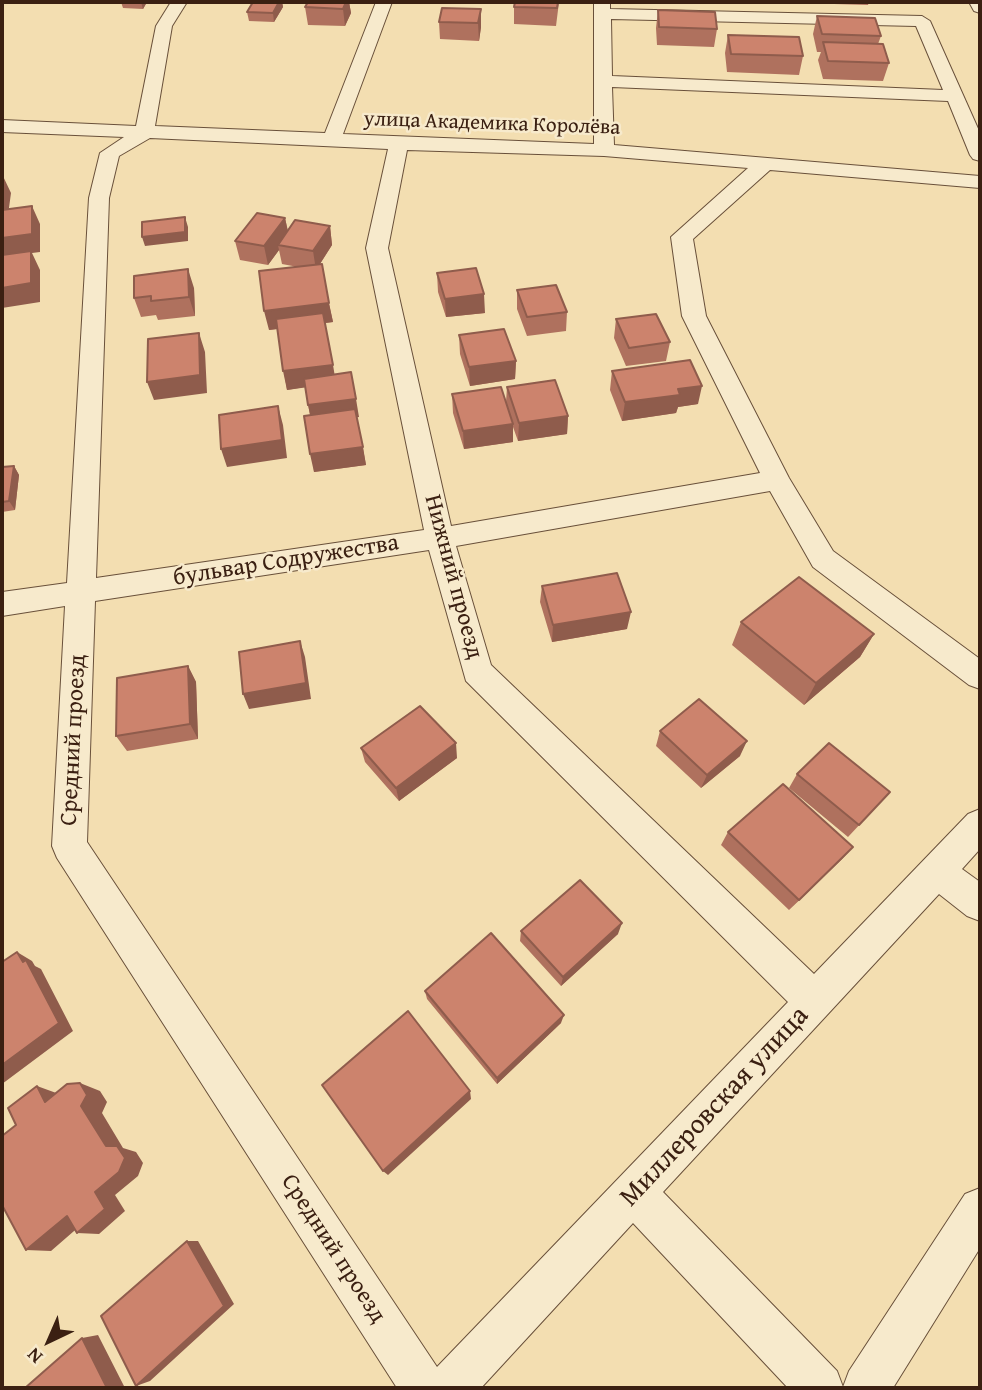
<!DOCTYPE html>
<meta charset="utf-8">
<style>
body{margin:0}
#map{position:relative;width:982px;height:1390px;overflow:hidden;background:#f3deb1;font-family:"Gentium Book Plus",serif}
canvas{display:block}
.frame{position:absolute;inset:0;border:4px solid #3b2012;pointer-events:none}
.north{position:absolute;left:14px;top:1306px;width:70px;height:70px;-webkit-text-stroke:5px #f7eacc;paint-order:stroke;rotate:224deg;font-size:19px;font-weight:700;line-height:28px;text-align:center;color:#3b2012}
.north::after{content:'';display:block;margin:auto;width:24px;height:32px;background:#3b2012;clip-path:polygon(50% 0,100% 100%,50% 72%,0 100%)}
</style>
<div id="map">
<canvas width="982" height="1390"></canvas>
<div class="frame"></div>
<div class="north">N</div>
</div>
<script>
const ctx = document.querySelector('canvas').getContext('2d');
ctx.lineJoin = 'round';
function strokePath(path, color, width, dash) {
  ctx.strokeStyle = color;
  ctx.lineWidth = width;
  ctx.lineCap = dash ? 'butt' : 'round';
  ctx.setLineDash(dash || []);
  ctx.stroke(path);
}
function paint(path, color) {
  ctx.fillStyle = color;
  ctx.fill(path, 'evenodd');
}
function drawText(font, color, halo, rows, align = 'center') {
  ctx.font = font + ' "Gentium Book Plus",serif';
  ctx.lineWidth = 5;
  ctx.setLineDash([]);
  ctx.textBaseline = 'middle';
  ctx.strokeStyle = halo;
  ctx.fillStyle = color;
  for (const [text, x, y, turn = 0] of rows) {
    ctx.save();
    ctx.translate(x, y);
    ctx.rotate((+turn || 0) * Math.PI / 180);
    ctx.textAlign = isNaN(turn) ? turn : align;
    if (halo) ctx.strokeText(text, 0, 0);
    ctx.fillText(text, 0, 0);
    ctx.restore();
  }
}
const street = new Path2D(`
 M171,2h16l-15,24 -17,100 170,7 51,-131h16l-49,132 251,10v-142h16v7l312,7 8,5 50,112v28l-7,-2 -3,-4 -22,-54 -336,-14 2,58 366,31v12l-210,-18 -77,69 13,77 83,162 44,73 147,108v30l-11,-4 -156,-118 -43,-76 -314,55 35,119 323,309 154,-160 12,-5v40l-18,20 18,13v39l-13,-5 -28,-22 -276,298 174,179 6,16 6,-16 116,-177 15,-6v60l-87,140h-105l-155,-165 -152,165h-84l-340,-530 -5,-12 13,-240 -63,10v-24l65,-9 22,-385 11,-45 24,-16 -122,-5v-12l134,6 20,-100zM611,19l305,7 27,64 -331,-14zM150,138l238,11 -22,99 58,282 -328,48 13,-380 10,-42zM407,150l197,6 144,12 -77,69 11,79 78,157 -309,53 -63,-278zM429,550l37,131 322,321 -351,365 -350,-525 8,-241z
 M969,2h11v11l-6,-2z`);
const wall = new Path2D(`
 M121,2h26l-4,7 -20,-1z
 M253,2h29l1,5 -9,15 -25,-1 -2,-9z
 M349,2l2,11 -6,13 -37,-1 -3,-18z
 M559,2l-3,24 -42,-2v-17z
 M833,2h36l-1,3 -34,-1z
 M481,9v18l-2,14 -39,-2 -1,-17z
 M658,10l59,19 -3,18 -57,-2 -1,-17z
 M817,16l64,20 -3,8 11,19 -6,18 -60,-2 -5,-19 3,-8h-4l-4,-18z
 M728,35l75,21 -4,19 -72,-3 -2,-19z
 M285,218l3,13 42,-5 2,19 -12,19 13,58 -8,1 9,52 25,42h-2l9,48 -52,7 -4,-57 -5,-28 -18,3 -10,-61 -8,1 29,-63 -16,-3 -3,-14 -11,15 -28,-5 -5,-19z
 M437,273l48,40 -39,4 -8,-25z
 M194,288l1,28 -37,4 -2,-5 -15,2 -7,-19z
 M517,290l50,22 -1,19 -39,5 -10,-27z
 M616,319l54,23 -4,19 -40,5 -12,-28z
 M459,335l57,26 -1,18 -45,7 -10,-32z
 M612,371l86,33 -20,3 -2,6 -54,8 -12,-31z
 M507,387l61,29 -1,18 -49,7 -5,-14v15l-49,7 -11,-36 -1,-19 54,8z
 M14,466l5,9 -4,35 -13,2v-45z
 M542,586l85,43 -75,13 -12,-40z
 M741,622l133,12 -14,23 -56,48 -72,-60z
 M188,666l8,16 2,57 -71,12 -11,-15z
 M660,731l80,25 -39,32 -45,-42z
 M361,748l96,10 -58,43 -34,-39z
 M797,774l81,31 -30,32 -59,-49z
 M728,832l125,15 -11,12 -53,51 -68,-65z
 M521,931l97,3 -57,52 -41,-45z
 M425,991l136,32 -64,61 -70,-85z`);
const shadedWall = new Path2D(`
 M141,2h6l-4,7z
 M279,2h3l1,5 -9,15 -1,-9z
 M346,2h3l2,11 -6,13 -2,-17z
 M481,9v18l-2,14 -1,-18z
 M2,174l9,19 -3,22h-6z
 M32,206l8,18v28l-8,1 8,17v32l-38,6v-70z
 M185,217l3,10v14l-43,5 -3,-9z
 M285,218l4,19 -11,8 1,5 -11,15 -4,-19z
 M330,226l2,19 -16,25 -3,-19z
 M188,269l6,19 1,28 -6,-19z
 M484,294l1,19 -39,4 -1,-18z
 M329,303l4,19 -64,8 -5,-19z
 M199,333l6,19 2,41 -53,7 -7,-18z
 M516,361l-1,18 -45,7 -1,-19z
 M333,365l3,18 -49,7 -4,-19z
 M702,386l-4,18 -20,3 -2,6 -54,8 3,-19 53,-13z
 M356,399l3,18 -47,7 -4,-19z
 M278,406l5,19 4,33 -60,9 -6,-18z
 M568,416l-1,18 -49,7 1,-18z
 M513,424v18l-49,7 -1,-18z
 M363,447l3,18 -52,7 -4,-18z
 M14,466l5,9 -4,35 -6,-9z
 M631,612l-4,17 -75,13 1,-17z
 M874,634l-14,23 -56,48 12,-22z
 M300,641l5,16 6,42 -62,10 -6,-15z
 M188,666l8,16 2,57 -8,-15z
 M747,741l-7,15 -39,32 6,-13z
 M456,743l1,15 -58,43 -3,-13z
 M853,847l-11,12 -53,51 10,-10z
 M622,923l-4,11 -57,52 2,-9z
 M17,952l15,9 3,5 6,3 32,62 -71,53v-19l21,-103z
 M564,1015l-3,8 -64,61v-6z
 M80,1083l20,8 7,11 -5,11 21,35 13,4 7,11 -5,13 -23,19 10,16 -26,23 -22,-1 18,-41 11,-46 -25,-40z
 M37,1086l22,8 -14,8z
 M470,1091l1,8 -83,76 -5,-4z
 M67,1216l22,2 -38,33 -25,-1z
 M187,1241h11l36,63 -84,77 -14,5z
 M98,1335l27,53h-18l-25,-50z`);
const building = new Path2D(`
 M253,2h26l-6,11 -26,-1z
 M308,2h38l-3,7 -38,-2z
 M515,2h43l-1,6 -43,-1z
 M442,8l39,1 -3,14 -39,-1z
 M658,10l57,2 2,17 -58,-2z
 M817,16l58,2 6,18 -59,-2z
 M728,35l71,2 4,19 -72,-2z
 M823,42l60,2 6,19 -61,-2z
 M32,206v28l-30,4v-28z
 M257,213l28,5 -21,28 -29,-5z
 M185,217v15l-43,5v-15z
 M295,220l35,6 -17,25 -35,-6z
 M31,251v32l-29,5v-33z
 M322,264l7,39 -65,8 -5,-40z
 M476,268l8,26 -39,5 -8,-26z
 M188,269l1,28 -38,4v-5l-17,2v-22z
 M556,285l11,27 -40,5 -10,-27z
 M323,313l10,52 -50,6 -7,-52z
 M656,314l14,28 -41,6 -13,-29z
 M504,329l12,32 -47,6 -10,-32z
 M199,333l1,42 -53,7 1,-43z
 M690,360l12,26 -24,3 2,6 -55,7 -13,-31z
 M351,372l5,27 -48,6 -4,-26z
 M555,380l13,36 -49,7 -12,-36z
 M501,387l12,37 -50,7 -11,-37z
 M278,406l4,34 -61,9 -2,-34z
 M355,409l8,38 -53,7 -6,-38z
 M14,466l-5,35 -7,1v-35z
 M617,573l14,39 -78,13 -11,-39z
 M799,577l75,57 -58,49 -75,-61z
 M300,641l6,42 -63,11 -4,-42z
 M188,666l2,58 -74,12 1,-58z
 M699,699l48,42 -40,34 -47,-44z
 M420,706l36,37 -60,45 -35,-40z
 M829,743l61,49 -31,33 -62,-51z
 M783,784l70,63 -54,53 -71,-68z
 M580,880l42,43 -59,54 -42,-46z
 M491,933l73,82 -67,63 -72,-87z
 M17,952l6,10 3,-2 33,63 -57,42v-103z
 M408,1011l62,80 -87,80 -61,-86z
 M80,1083l7,12 -6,11 25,40h11l8,12 -6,14 -24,20 10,17 -28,24 -10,-17 -41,34 -24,-45v-69l14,-11 -8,-17 29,-22 8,16 22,-18z
 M187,1241l37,65 -88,80 -35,-70z
 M82,1338l25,50h-82z`);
const farStreetnames = [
 ["улица Академика Королёва",492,124,2]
];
const streetNames = [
 ["бульвар Содружества",286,561,-9],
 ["Нижний проезд",453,577,75],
 ["Средний проезд",74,740,-87],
 ["Средний проезд",333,1249,57]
];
const nearStreetnames = [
 ["Миллеровская улица",715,1107,-47]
];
strokePath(street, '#69503a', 2);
paint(street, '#f7eacc');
paint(wall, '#af715e');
paint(shadedWall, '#8f5c4c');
paint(building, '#cc836d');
strokePath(building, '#8f5c4c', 2);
drawText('21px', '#3b2012', '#f7eacc', farStreetnames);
drawText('24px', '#3b2012', '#f7eacc', streetNames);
drawText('28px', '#3b2012', '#f7eacc', nearStreetnames);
</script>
